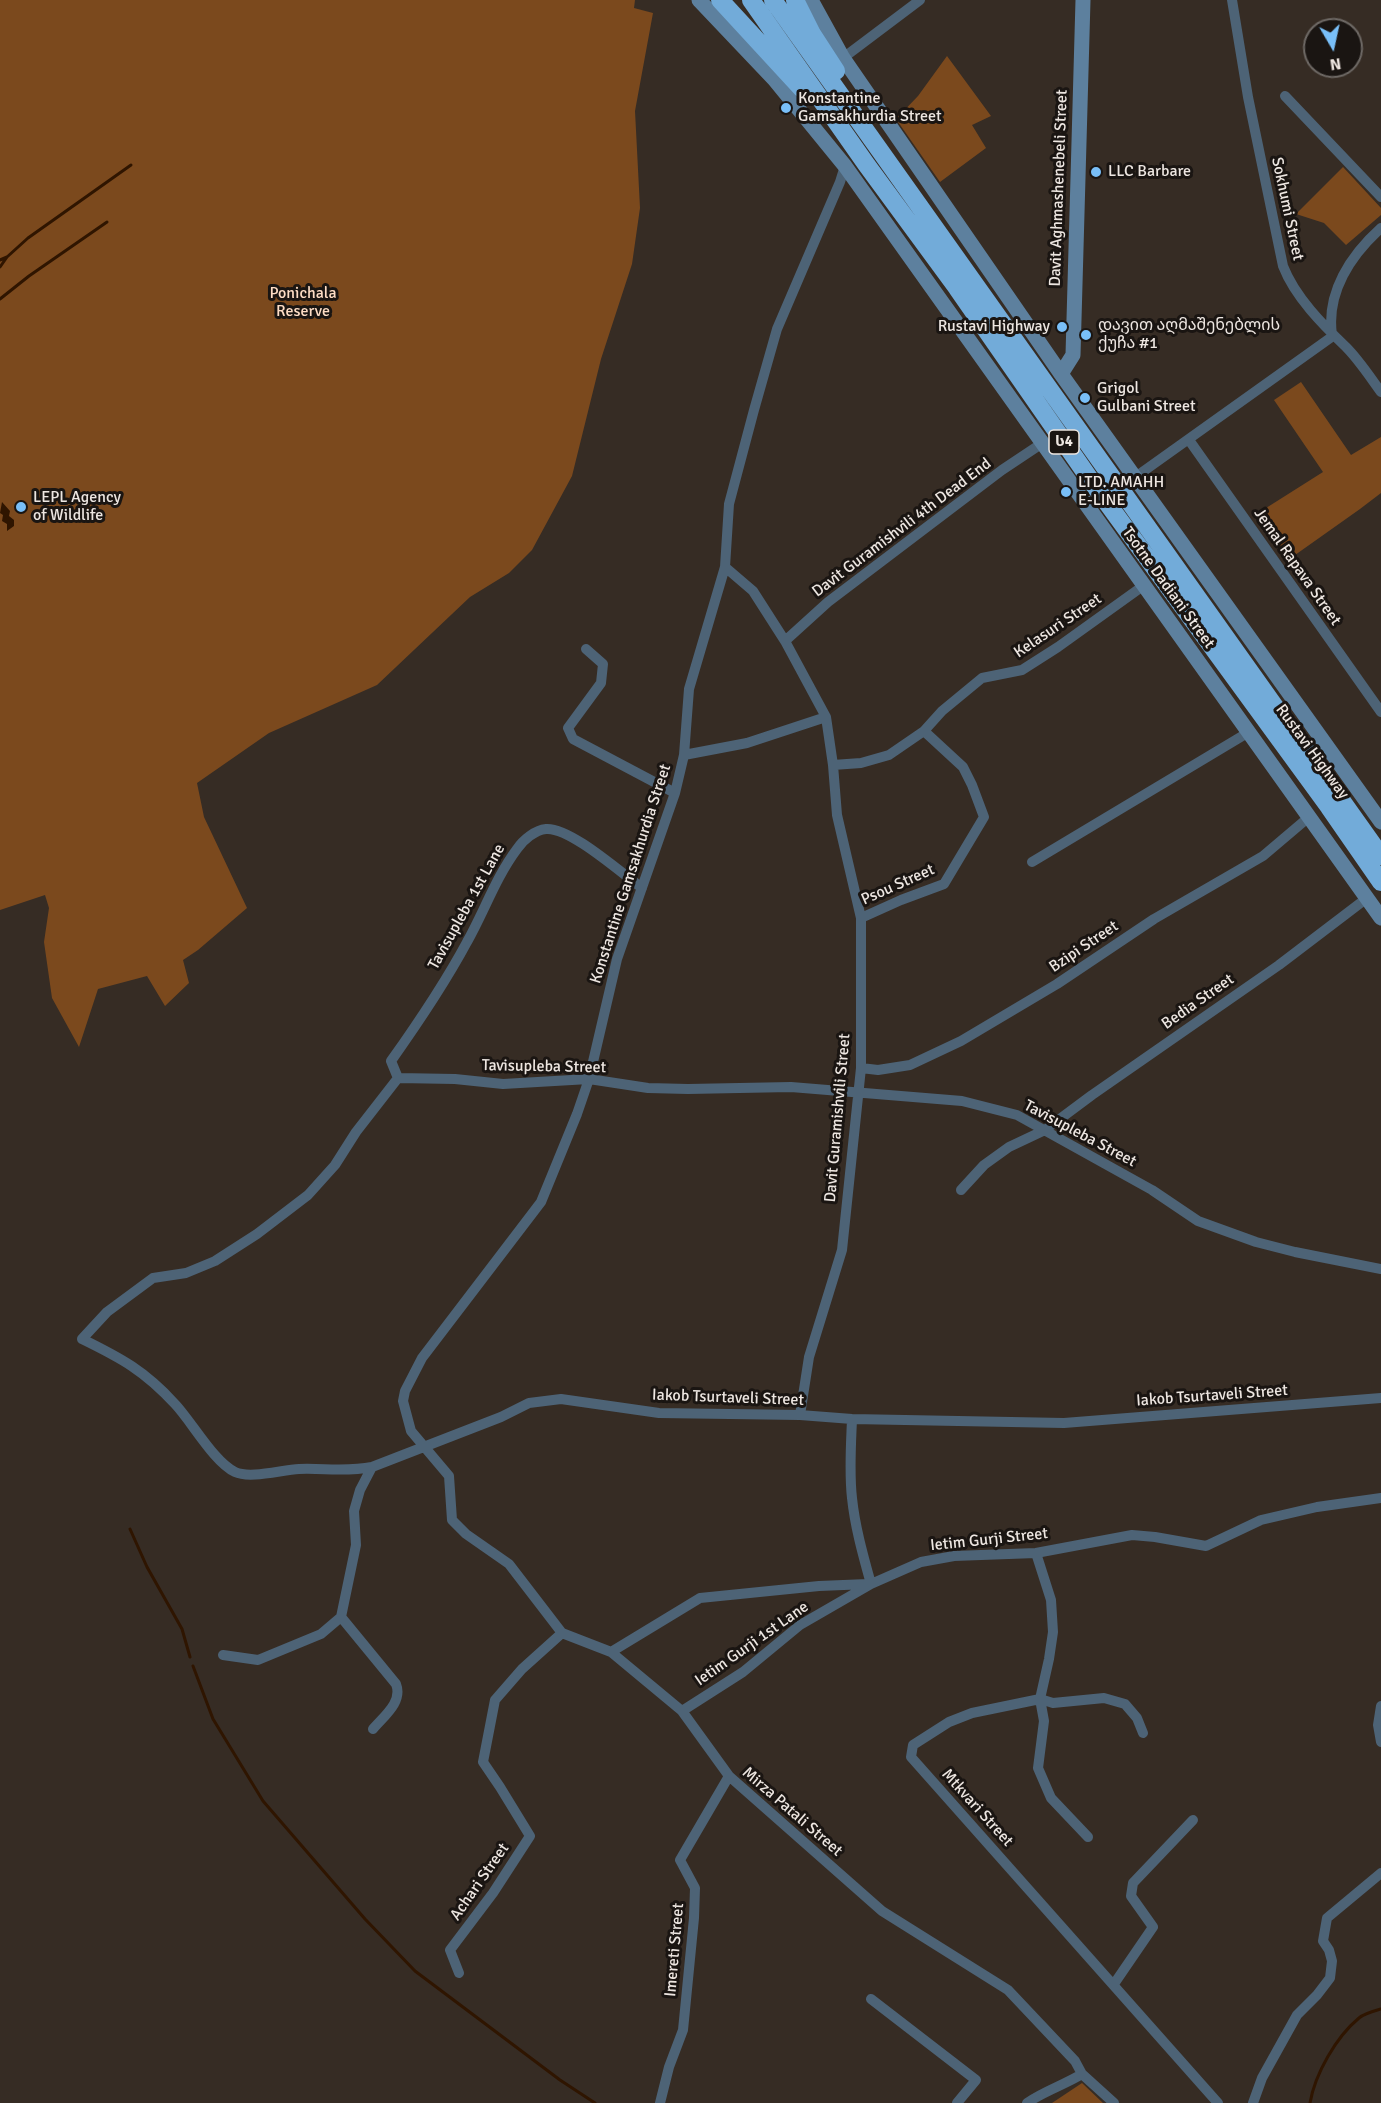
<!DOCTYPE html>
<meta charset="utf-8">
<style>
body{margin:0}
#map{position:relative;width:1381px;height:2103px;overflow:hidden;background:#362c24;font-family:Signika,sans-serif}
canvas{display:block}
.north{position:absolute;left:1303px;top:18px;width:60px;height:60px;box-sizing:border-box;background:#1a1512;border:2px solid #6e6965;border-radius:50%;rotate:171deg;font-size:16px;font-weight:700;line-height:24px;text-align:center;color:#ede6e1}
.north::after{content:'';display:block;margin:auto;width:21px;height:27px;background:#79bff8;clip-path:polygon(50% 0,100% 100%,50% 72%,0 100%)}
</style>
<div id="map">
<canvas width="1381" height="2103"></canvas>
<div class="north">N</div>
</div>
<script>
const ctx = document.querySelector('canvas').getContext('2d');
ctx.lineJoin = 'round';
function paint(path, color) {
  ctx.fillStyle = color;
  ctx.fill(path, 'evenodd');
}
function strokePath(path, color, width, dash) {
  ctx.strokeStyle = color;
  ctx.lineWidth = width;
  ctx.lineCap = dash ? 'butt' : 'round';
  ctx.setLineDash(dash || []);
  ctx.stroke(path);
}
function drawText(font, color, halo, rows, align = 'center') {
  ctx.font = font + ' Signika,"Noto Sans Georgian",sans-serif';
  ctx.lineWidth = 6;
  ctx.setLineDash([]);
  ctx.textBaseline = 'middle';
  ctx.strokeStyle = halo;
  ctx.fillStyle = color;
  for (const [text, x, y, turn = 0] of rows) {
    ctx.save();
    ctx.translate(x, y);
    ctx.rotate((+turn || 0) * Math.PI / 180);
    ctx.textAlign = isNaN(turn) ? turn : align;
    if (halo) ctx.strokeText(text, 0, 0);
    ctx.fillText(text, 0, 0);
    ctx.restore();
  }
}
const green = new Path2D(`
 M0,0h635l-1,8 19,5 -18,98 5,97 -8,56 -31,95 -29,117 -40,74 -23,23 -39,24 -93,88 -108,48 -72,50 7,34 43,91 -49,42 -15,10 6,23 -24,23 -18,-30 -49,13 -19,58 -27,-49 -8,-56 5,-34 -4,-13 -45,15z
 M947,56l44,60 -19,9 14,23 -46,34 -44,-63 22,-23z
 M1343,167l38,41v7l-35,30 -22,-22 -28,-9z
 M1301,382l50,73 30,-18v56l-21,16 -72,51 -33,-45 68,-43 -49,-72z
 M1082,2083l21,20h-51z`);
const water = new Path2D(`
 M2,502l8,9 -1,5 5,4v6l-7,5v-7l-5,-3 1,-6 -3,-2z`);
const stream = new Path2D(`
 M0,260l7,-3 21,-19 103,-73
 M0,267l7,-10
 M0,299l29,-23 78,-54
 M130,1529l17,38 35,62 8,28
 M193,1666l20,53 50,82 102,118 50,52 145,109 35,23
 M1310,2103c5,-29 26,-66 49,-85 6,-5 15,-7 22,-9`);
const street = new Path2D(`
 M1232,0l16,97 35,169c12,31 40,59 63,81 13,13 24,30 35,45
 M843,58l77,-58
 M1285,96l96,101
 M845,166l-5,16 -63,147 -23,81 -25,94 -4,63 -36,122 -5,66 -9,38 -58,166 -28,120 -12,35 -36,88 -119,156 -17,33 -2,10 8,30 38,45 3,44 14,14 43,30 53,69 49,19 71,59 47,65 153,135 126,79 67,71 7,13
 M1332,335c-6,-43 19,-80 49,-107
 M1189,440l192,272
 M1134,478l199,-142
 M725,567l28,24 32,50 41,76 7,48 4,50 24,103v150l-19,182 -33,107 -9,58
 M785,641l43,-39 174,-132 39,-26
 M586,649l17,15 -2,19 -33,45 5,11 102,54
 M684,755l63,-12 79,-26
 M833,765l28,-2 28,-8 35,-24 18,-20 40,-33 40,-8 36,-23 85,-61
 M1032,862l217,-130
 M861,918l40,-18 43,-16 40,-67 -12,-32 -9,-18 -39,-36
 M861,1068l17,2 32,-5 51,-24 96,-57 97,-65 109,-63 46,-39
 M398,1078l-42,54 -21,33 -27,30 -51,39 -42,27 -29,12 -33,5 -46,34 -25,27c39,19 63,32 93,65 17,18 39,58 60,68 15,7 46,-2 64,-3 24,-1 48,3 73,-2l129,-50 28,-14 32,-4 98,14 141,2 52,4 212,4 317,-25
 M398,1078l57,1 48,5 86,-5 59,9 40,1 103,-2 171,14 55,14 135,75 46,31 58,21 39,10 86,17
 M398,1078l-7,-17c27,-38 54,-78 76,-119 17,-30 29,-65 50,-93 6,-9 18,-19 29,-20 24,-2 75,44 96,59
 M961,1190l23,-25 25,-18 36,-17 47,-35 187,-130 88,-67
 M852,1419c-1,26 -3,53 0,79 3,29 11,57 19,86
 M1036,1553l15,47 2,32 -4,27 -9,40 4,22 -6,47 13,30 37,39
 M341,1617l55,67c7,18 -12,32 -23,45
 M611,1652l89,-54 119,-12 49,-2
 M223,1655l35,5 63,-26 20,-17 15,-72 -2,-34 6,-21 12,-23
 M1381,1706l-3,19 3,17
 M682,1711l61,-39 57,-47 71,-41 50,-22 33,-6 82,-3 96,-18 23,2 51,9 55,-26 56,-13 64,-9
 M1143,1733l-6,-15 -12,-14 -21,-6 -51,5 -13,-4 -68,14 -23,9 -36,23 -2,12 307,346
 M459,1973l-9,-23 43,-57 37,-57 -30,-49 -17,-25 12,-62 27,-31 40,-36
 M1114,1984l39,-57 -22,-31 2,-13 60,-63
 M871,1999l105,81 -19,23
 M660,2103l9,-36 14,-37 11,-112 1,-30 -15,-28 49,-84
 M1027,2103c17,-12 37,-18 55,-29l32,29
 M1253,2103l9,-25 35,-63 20,-20 13,-17 2,-17 -3,-11 -6,-9 4,-23 54,-45`);
const secondary = new Path2D(`
 M699,0l75,79 71,87 536,752
 M811,0l32,58 218,316 320,448
 M1061,374l12,-19 10,-355`);
const highway = new Path2D(`
 M720,0l82,89
 M751,0l115,164 91,124 137,197 235,322 52,75
 M773,0l608,856
 M795,0l17,34 24,37`);
const markers = [
 [786,108,6,"#79bff8"],
 [1096,172,6,"#79bff8"],
 [1062,327,6,"#79bff8"],
 [1086,335,6,"#79bff8"],
 [1085,398,6,"#79bff8"],
 [1066,492,6,"#79bff8"],
 [21,507,6,"#79bff8"]
];
const shields = [
 [1064,442,30]
];
const shieldNames = [
 ["ს4",1064,442]
];
const poiNames = [
 ["Konstantine",798,99],
 ["Gamsakhurdia Street",798,117],
 ["LLC Barbare",1108,172],
 ["დავით აღმაშენებლის",1098,326],
 ["ქუჩა #1",1098,344],
 ["Rustavi Highway",1050,327,"right"],
 ["Grigol",1097,389],
 ["Gulbani Street",1097,407],
 ["LTD. AMAHH",1078,483],
 ["E-LINE",1078,501],
 ["LEPL Agency",33,498],
 ["of Wildlife",33,516]
];
const streetNames = [
 ["Davit Aghmashenebeli Street",1059,188,-88],
 ["Sokhumi Street",1287,209,78],
 ["Davit Guramishvili 4th Dead End",902,528,-37],
 ["Jemal Rapava Street",1297,567,55],
 ["Tsotne Dadiani Street",1168,588,54],
 ["Kelasuri Street",1058,626,-34],
 ["Rustavi Highway",1312,752,54],
 ["Konstantine Gamsakhurdia Street",631,874,-72],
 ["Psou Street",898,885,-24],
 ["Tavisupleba 1st Lane",467,907,-61],
 ["Bzipi Street",1084,947,-34],
 ["Bedia Street",1198,1002,-35],
 ["Tavisupleba Street",544,1067,1],
 ["Davit Guramishvili Street",838,1118,-85],
 ["Tavisupleba Street",1080,1134,28],
 ["Iakob Tsurtaveli Street",1212,1396,-4],
 ["Iakob Tsurtaveli Street",728,1398,2],
 ["Ietim Gurji Street",989,1540,-6],
 ["Ietim Gurji 1st Lane",752,1644,-35],
 ["Mtkvari Street",977,1808,48],
 ["Mirza Patali Street",792,1812,41],
 ["Achari Street",480,1882,-55],
 ["Imereti Street",675,1950,-85]
];
const parkNames = [
 ["Ponichala",303,294],
 ["Reserve",303,312]
];
paint(green, '#7b491d');
paint(water, '#2f1500');
strokePath(stream, '#2f1500', 3);
strokePath(street, '#4d6376', 10);
strokePath(secondary, '#5d809e', 15);
strokePath(highway, '#72abd9', 18);
for (const [x, y, r, color] of markers) {
  const dot = new Path2D();
  dot.arc(x, y, r, 0, 2 * Math.PI);
  ctx.fillStyle = color;
  ctx.fill(dot);
  strokePath(dot, '#1a1512', 2);
}
for (const [x, y, w] of shields) {
  const box = new Path2D();
  box.roundRect(x - w / 2, y - 12, w, 24, 4.5);
  ctx.fillStyle = '#1a1512';
  ctx.fill(box);
  strokePath(box, '#ede6e1', 1.5);
}
drawText('bold 15px', '#ede6e1', null, shieldNames);
drawText('16px', '#ede6e1', '#1a1512', poiNames, 'left');
drawText('16px', '#ede6e1', '#1a1512', streetNames);
drawText('16px', '#feddc5', '#1a1512', parkNames);
</script>
